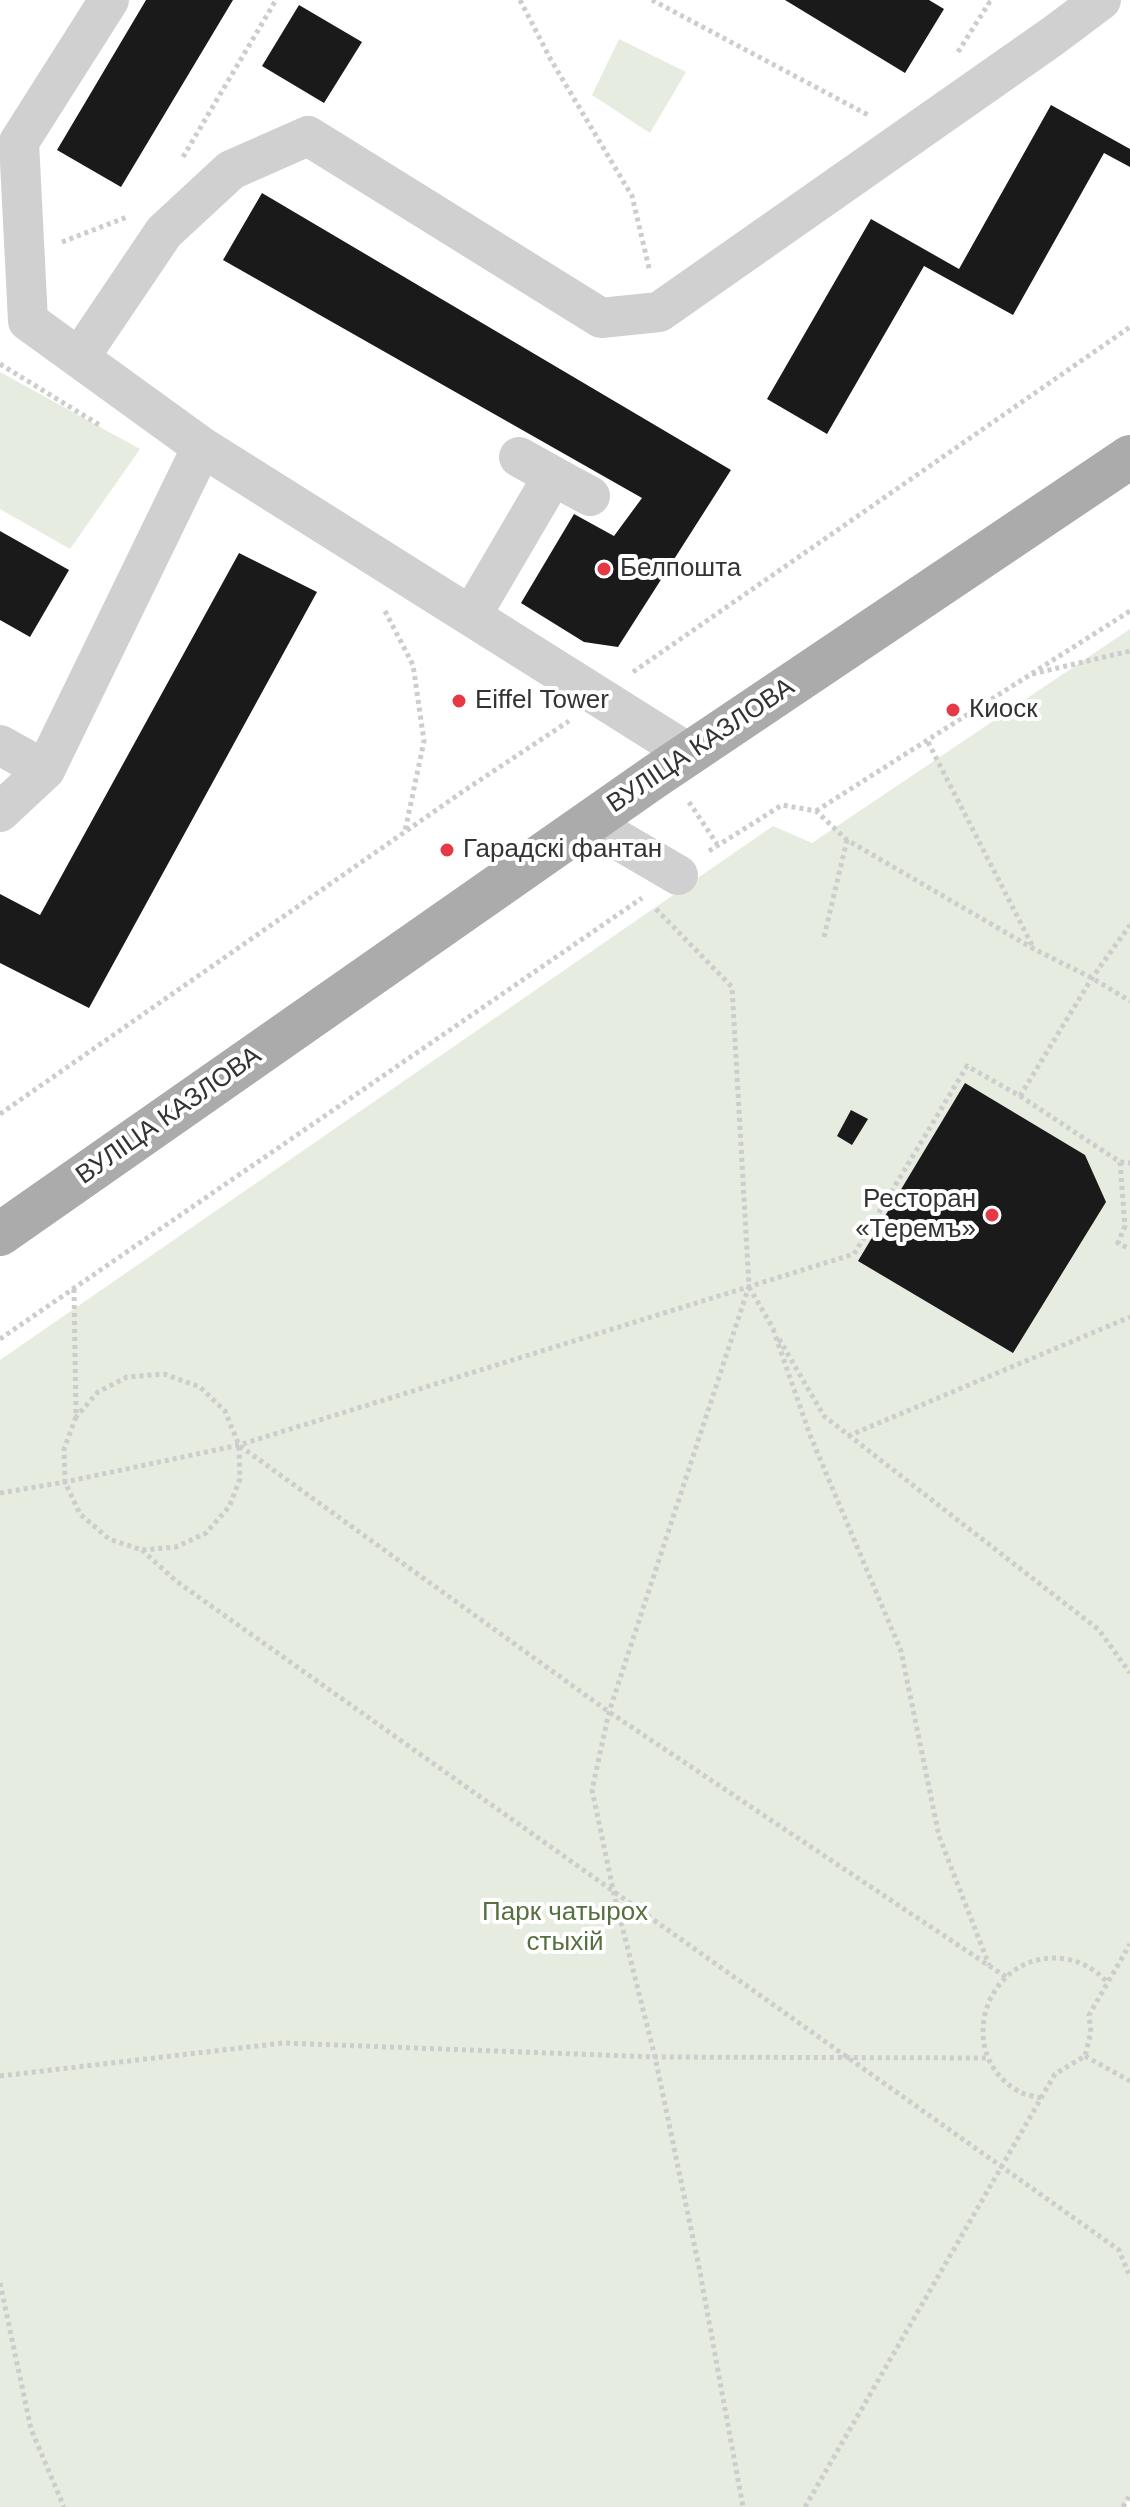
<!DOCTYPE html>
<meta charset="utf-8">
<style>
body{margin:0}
canvas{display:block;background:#fff}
</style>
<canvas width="1130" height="2507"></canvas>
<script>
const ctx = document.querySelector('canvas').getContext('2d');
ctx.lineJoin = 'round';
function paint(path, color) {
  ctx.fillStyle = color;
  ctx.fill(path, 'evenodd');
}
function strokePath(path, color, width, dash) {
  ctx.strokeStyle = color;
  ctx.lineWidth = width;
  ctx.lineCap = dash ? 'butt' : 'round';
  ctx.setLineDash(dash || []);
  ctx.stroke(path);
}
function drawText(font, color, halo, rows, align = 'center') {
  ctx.font = font + ' Helvetica,sans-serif';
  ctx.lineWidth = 8;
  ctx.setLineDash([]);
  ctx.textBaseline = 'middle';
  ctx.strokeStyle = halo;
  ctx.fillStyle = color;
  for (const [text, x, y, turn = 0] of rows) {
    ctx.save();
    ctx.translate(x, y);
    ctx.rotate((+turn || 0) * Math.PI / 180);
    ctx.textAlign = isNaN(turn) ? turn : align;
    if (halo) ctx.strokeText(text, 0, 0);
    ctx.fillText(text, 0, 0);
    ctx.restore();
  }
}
const green = new Path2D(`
 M619,39l67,33 -36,61 -58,-38z
 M0,372l140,77 -70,100 -70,-40z
 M1130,629v1867l-6,11h-1124v-1147l773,-534 39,17z`);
const building = new Path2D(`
 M146,0h87l-112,187 -64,-37z
 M785,0h144l15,9 -39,64z
 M299,5l63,37 -38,61 -62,-37z
 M1051,105l79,44v18l-26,-14 -91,162 -89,-49 -97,168 -60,-35 104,-180 88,50z
 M262,193l469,277 -113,177 -34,-5 -63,-39 53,-89 40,22 28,-38 -419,-238z
 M0,531l69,39 -39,67 -30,-17z
 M239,553l78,39 -228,416 -89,-45v-69l40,21z
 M965,1083l120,72 21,47 -93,151 -155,-92z
 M851,1110l17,9 -16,26 -15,-9z`);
const path = new Path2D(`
 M520,0l31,60 81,136 18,76
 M652,0l218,116
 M958,52l31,-49 -5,-3
 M183,157l93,-157
 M62,242l65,-25
 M0,364l101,62
 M385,611l28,54 11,76 -19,90
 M633,672l497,-345
 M1032,674l98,-23
 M928,742l105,205
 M689,802l28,42
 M816,811l314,-200
 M709,851l73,-46 34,6 31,29 187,109 58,29 38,23
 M656,909l76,78 17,299 -140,426 -17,78 22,104 41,163 44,210 44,240
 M824,937l23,-97
 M1020,1096l72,-118 38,-53
 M0,1114l465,-324 104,-69
 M1120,1162l5,64 -7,17 12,6
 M749,1287l25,43
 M74,1289l2,128 -12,32 1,33 15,32 29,25 33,11 34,-3 30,-14 23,-26 11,-28 -1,-34 -14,-34 -25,-24 -36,-13 -37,3 -29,15 -22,25
 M773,1329l37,106 91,216 38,185 50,129
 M0,1339l642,-441
 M779,1339l45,77 275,214 31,43
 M848,1436l282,-119
 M240,1446l369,266 397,265
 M0,1493l65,-11 174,-37 615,-191 113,-188 53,30 100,66 10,1
 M142,1550l34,31 943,669 11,27
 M1085,2056l45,25
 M0,2076l283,-33 372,14 333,1
 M1041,2098c-7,-2 -17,-3 -23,-7 -68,-40 -29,-144 48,-132 17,3 30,11 42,24
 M0,2283l31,146 33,78
 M805,2507l250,-433 30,-18 6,-24 -2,-17 41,-71
 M1123,2507l7,-12`);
const minor = new Path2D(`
 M109,0l-90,142 9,179 174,126 488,307
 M79,358l85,-126 67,-62 77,-34 293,182 58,-6 394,-276 48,-36
 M519,457l34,19
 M471,616l82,-140 37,20
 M0,745l45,25
 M0,812l45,-42 157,-323
 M589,823l89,52`);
const major = new Path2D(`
 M0,1234l654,-457 476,-320`);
const markers = [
 [604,569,8,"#e63946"],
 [459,701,8,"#e63946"],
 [953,710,8,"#e63946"],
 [447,850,8,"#e63946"],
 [992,1215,8,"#e63946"]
];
const poiNames = [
 ["Белпошта",620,569],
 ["Eiffel Tower",475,701],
 ["Киоск",969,710],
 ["Гарадскі фантан",463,850],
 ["Ресторан",976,1200,"right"],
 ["«Теремъ»",976,1230,"right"]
];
const streetNames = [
 ["ВУЛІЦА КАЗЛОВА",701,746,-34],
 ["ВУЛІЦА КАЗЛОВА",169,1116,-35]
];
const parkNames = [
 ["Парк чатырох",565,1913],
 ["стыхій",565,1943]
];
paint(green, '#e6ecdf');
paint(building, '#1a1a1a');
strokePath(path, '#cdcdcd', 5, [4, 4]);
strokePath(minor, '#d0d0d0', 40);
strokePath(major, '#ababab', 44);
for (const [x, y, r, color] of markers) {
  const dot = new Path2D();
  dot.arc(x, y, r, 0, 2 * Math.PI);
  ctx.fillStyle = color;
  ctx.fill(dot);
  strokePath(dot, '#fff', 3);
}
drawText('26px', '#333', '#fff', poiNames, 'left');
drawText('26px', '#333', '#fff', streetNames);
drawText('26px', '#56703f', '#fff', parkNames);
</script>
